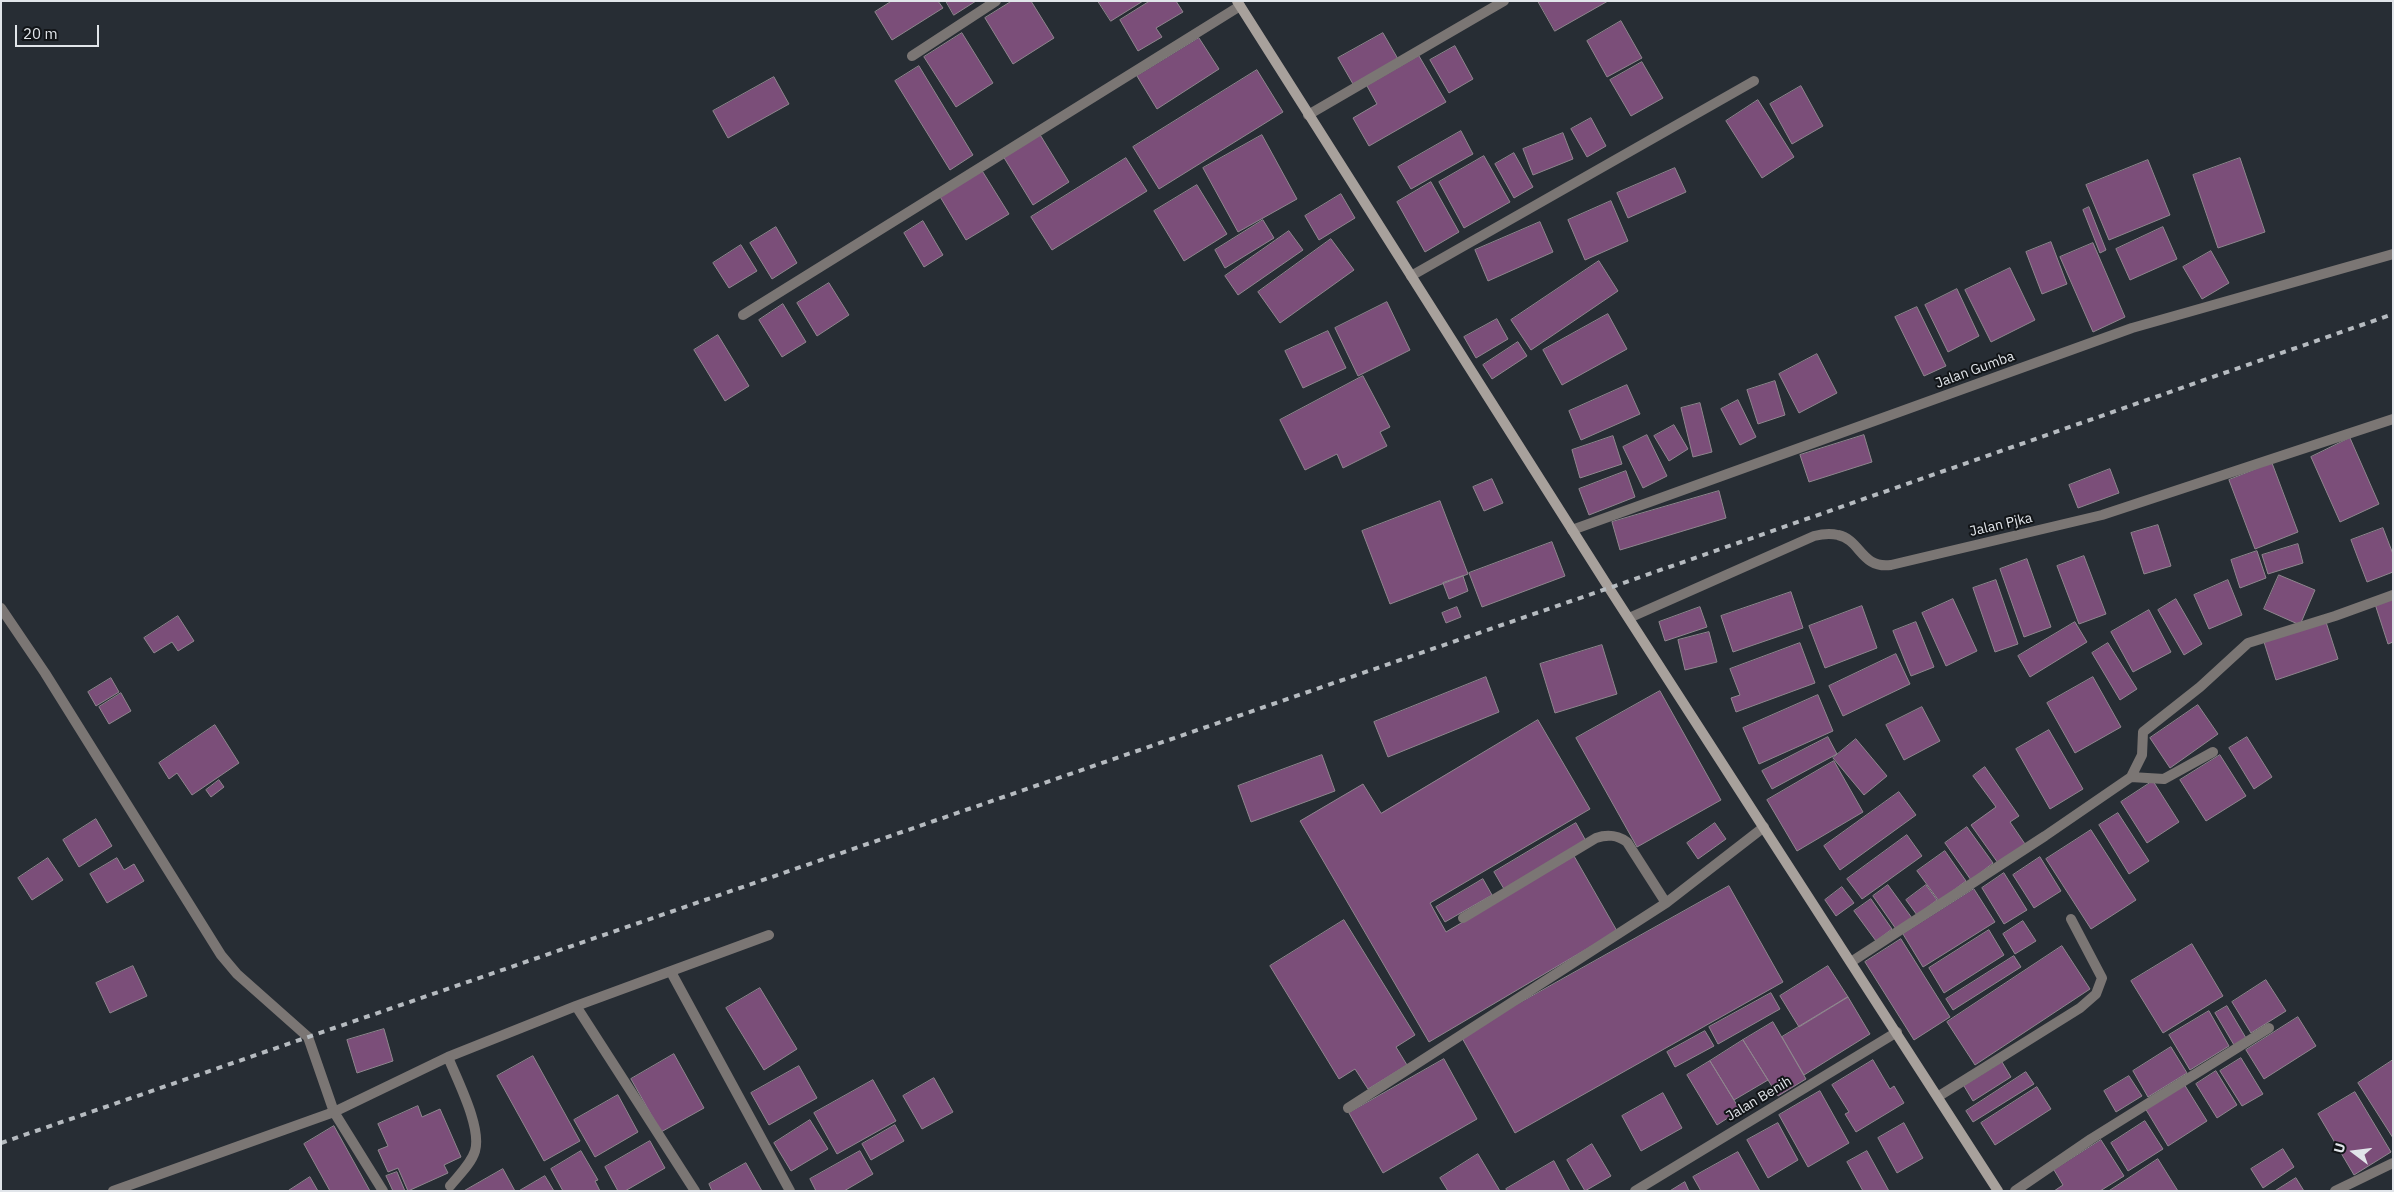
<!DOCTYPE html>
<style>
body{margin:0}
#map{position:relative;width:2394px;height:1192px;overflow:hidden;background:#272d34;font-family:"IBM Plex Sans",sans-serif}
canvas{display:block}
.frame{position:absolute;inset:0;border:2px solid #e1e5ea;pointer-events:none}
.north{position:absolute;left:2329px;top:1127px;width:50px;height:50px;-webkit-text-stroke:4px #121518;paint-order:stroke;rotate:285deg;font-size:14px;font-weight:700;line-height:20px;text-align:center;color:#e1e5ea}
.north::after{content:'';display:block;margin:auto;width:18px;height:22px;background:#e1e5ea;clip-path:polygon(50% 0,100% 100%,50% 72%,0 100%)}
.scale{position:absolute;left:15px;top:25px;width:84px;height:22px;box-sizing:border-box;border:2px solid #e1e5ea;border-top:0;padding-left:6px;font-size:15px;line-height:18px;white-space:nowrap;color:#e1e5ea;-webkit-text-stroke:4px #121518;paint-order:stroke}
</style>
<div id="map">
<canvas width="2394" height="1192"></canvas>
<div class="frame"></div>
<div class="north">U</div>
<div class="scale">20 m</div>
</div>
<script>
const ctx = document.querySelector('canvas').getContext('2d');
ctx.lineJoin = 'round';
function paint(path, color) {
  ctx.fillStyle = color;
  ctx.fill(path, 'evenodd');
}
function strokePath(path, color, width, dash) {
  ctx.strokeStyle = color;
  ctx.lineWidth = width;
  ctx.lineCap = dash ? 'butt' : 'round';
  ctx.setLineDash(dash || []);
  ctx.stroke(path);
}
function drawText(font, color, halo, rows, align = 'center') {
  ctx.font = font + ' "IBM Plex Sans",sans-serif';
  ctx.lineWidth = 4;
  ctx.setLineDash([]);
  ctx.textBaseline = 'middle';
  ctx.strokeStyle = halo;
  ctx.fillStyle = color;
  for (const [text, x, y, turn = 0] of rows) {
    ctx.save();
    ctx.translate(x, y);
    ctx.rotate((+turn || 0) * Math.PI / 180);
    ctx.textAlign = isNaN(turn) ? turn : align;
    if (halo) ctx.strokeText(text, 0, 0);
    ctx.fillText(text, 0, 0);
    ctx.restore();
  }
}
const building = new Path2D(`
 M892,1h46l5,7 -51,32 -17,-28z
 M946,1h30l-22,14z
 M1012,1h19l23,37 -41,26 -28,-46z
 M1098,1h45l-32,20z
 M1150,1h26l7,11 -27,16 6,9 -24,14 -18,-31z
 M1538,1h70l-53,30z
 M1621,21l21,37 -35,19 -20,-36z
 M962,33l31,50 -37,24 -32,-50z
 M1383,33l15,26 -45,25 -15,-26z
 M1199,38l20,31 -62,40 -20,-33z
 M1455,46l18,33 -24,14 -19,-33z
 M1419,56l27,46 -77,44 -16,-28 24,-14 -10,-18z
 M1642,62l21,36 -32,18 -21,-36z
 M919,66l54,89 -23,15 -55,-89z
 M1257,70l26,42 -124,77 -26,-42z
 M774,77l15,27 -61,34 -15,-27z
 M1801,86l22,40 -31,18 -22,-40z
 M1758,100l36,57 -32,21 -36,-57z
 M1591,118l15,28 -19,11 -16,-28z
 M1461,131l12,23 -62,35 -13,-22z
 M1039,133l30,49 -36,23 -30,-49z
 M1563,133l10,26 -40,16 -10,-26z
 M1262,135l35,64 -59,33 -35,-64z
 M1514,153l19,34 -19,11 -19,-34z
 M1484,156l26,46 -46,26 -25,-46z
 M1126,158l21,33 -95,59 -21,-33z
 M2240,158l25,74 -47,16 -25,-73z
 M2148,160l22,55 -61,25 -23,-55z
 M1675,168l11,24 -58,26 -11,-25z
 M981,169l28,45 -43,26 -27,-45z
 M1431,182l28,50 -34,20 -28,-50z
 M1197,185l30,49 -43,27 -30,-50z
 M1341,194l14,24 -36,22 -14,-24z
 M1611,201l17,40 -43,19 -17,-40z
 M2089,207l17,43 -6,3 -17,-43z
 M1263,220l11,18 -49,30 -10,-18z
 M923,221l20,34 -19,12 -20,-34z
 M1540,222l13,30 -65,29 -13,-31z
 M776,227l21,36 -25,16 -22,-36z
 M2163,227l14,32 -47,21 -14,-31z
 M1289,231l14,19 -65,45 -13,-19z
 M1331,239l23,31 -74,53 -22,-31z
 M2051,242l16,42 -25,10 -16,-42z
 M2093,243l32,74 -32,15 -33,-75z
 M741,245l16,26 -28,17 -16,-25z
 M2211,251l18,32 -27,16 -19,-32z
 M1599,261l19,30 -87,59 -20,-30z
 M2010,268l25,52 -44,22 -26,-52z
 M829,283l20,32 -32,21 -20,-33z
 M1957,289l22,47 -31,16 -23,-47z
 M1387,302l23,48 -52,26 -23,-48z
 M783,304l23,38 -24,15 -23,-37z
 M1917,307l29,59 -22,10 -29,-59z
 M1608,314l19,35 -65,36 -19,-35z
 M1497,319l11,20 -32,19 -12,-21z
 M1328,331l18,37 -43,20 -18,-37z
 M718,335l31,51 -24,15 -31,-51z
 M1518,342l9,14 -35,23 -9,-14z
 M1817,354l20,39 -38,20 -20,-39z
 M1363,376l27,51 -10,5 7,14 -44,22 -6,-14 -32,16 -25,-50z
 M1775,381l10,34 -27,9 -11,-34z
 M1627,385l13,29 -59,26 -12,-29z
 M1738,400l18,37 -16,8 -19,-36z
 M1700,403l12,49 -19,5 -12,-49z
 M1674,425l14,24 -19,12 -15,-25z
 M1647,435l20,41 -24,12 -20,-41z
 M1864,435l8,27 -63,20 -9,-27z
 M1613,436l9,28 -42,14 -8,-28z
 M2350,438l29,66 -39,18 -29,-65z
 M2272,463l26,69 -43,17 -26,-69z
 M2110,469l9,24 -41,15 -9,-23z
 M1626,471l9,26 -46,18 -10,-26z
 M1492,479l11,24 -19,8 -11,-24z
 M1719,491l7,27 -106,32 -8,-28z
 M1440,501l28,73 -78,30 -28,-73z
 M2158,525l13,41 -27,8 -13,-41z
 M2383,528l10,26v18l-26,10 -16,-42z
 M1552,542l13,34 -83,31 -13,-34z
 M2298,544l5,19 -35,11 -6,-19z
 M2257,551l9,27 -26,10 -9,-28z
 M2084,556l22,58 -27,10 -22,-58z
 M2027,559l24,68 -27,10 -24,-68z
 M2279,575l36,15 -15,35 -36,-16z
 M1463,576l5,15 -19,8 -6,-16z
 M1996,580l22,64 -23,8 -22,-64z
 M2228,580l14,35 -33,14 -15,-34z
 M1791,592l12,36 -70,24 -12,-36z
 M2393,598v44l-5,2 -13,-40z
 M1953,599l24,52 -31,15 -24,-53z
 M2176,599l26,45 -18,11 -26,-45z
 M1862,606l15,42 -52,20 -16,-42z
 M1457,607l4,10 -15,6 -4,-10z
 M1700,607l7,20 -42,14 -6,-19z
 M2149,610l22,42 -38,20 -22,-40z
 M178,616l16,25 -16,10 -6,-9 -18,11 -10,-15z
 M1916,622l18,45 -23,9 -18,-45z
 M2075,622l12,20 -57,35 -12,-21z
 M2326,622l12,37 -62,21 -12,-38z
 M1709,632l8,30 -32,8 -7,-30z
 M1800,643l15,40 -79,29 -5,-14 9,-3 -10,-26z
 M2108,643l29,46 -17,11 -28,-47z
 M1602,645l15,49 -62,19 -15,-49z
 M1896,654l14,30 -67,32 -14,-30z
 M1486,677l13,35 -111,45 -14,-35z
 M2093,677l28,50 -46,26 -28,-50z
 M111,678l8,14 -23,14 -8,-14z
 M1660,691l61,109 -84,47 -61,-109z
 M121,693l10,18 -22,13 -10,-17z
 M1818,695l15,36 -74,33 -16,-36z
 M2198,705l20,29 -48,34 -20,-30z
 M1922,707l18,34 -36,19 -18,-35z
 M1538,720l52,89 -160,94 16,29 128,-76 43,75 -188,111 -129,-221 63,-37 18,29z
 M215,725l24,38 -47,32 -15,-22 -8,6 -10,-16z
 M2049,730l34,59 -33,20 -34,-60z
 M1828,737l9,17 -65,35 -10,-18z
 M2247,737l25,40 -18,12 -25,-41z
 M1856,739l31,37 -23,19 -31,-37z
 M1322,755l13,36 -84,31 -13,-36z
 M2220,755l26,41 -40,25 -26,-41z
 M1834,761l29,51 -66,39 -30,-51z
 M1985,767l34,49 -9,6 15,22 -27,19 -27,-38 25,-18 -23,-31z
 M219,780l5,7 -13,10 -5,-7z
 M2153,781l26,41 -32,21 -26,-41z
 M1899,792l17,23 -76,55 -16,-24z
 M2118,813l31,48 -20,13 -30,-49z
 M96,819l16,27 -33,21 -16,-27z
 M1576,823l10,18 -82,48 -10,-17z
 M1715,823l11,16 -28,20 -11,-16z
 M1967,827l26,36 -22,17 -26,-37z
 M2091,830l45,70 -45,29 -45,-70z
 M1907,835l15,21 -60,43 -15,-20z
 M1945,851l21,30 -27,20 -22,-30z
 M2040,857l21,34 -27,17 -21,-33z
 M48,858l15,22 -31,20 -14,-22z
 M117,858l7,12 10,-6 10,17 -37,22 -17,-29z
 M2004,873l23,37 -23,14 -22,-36z
 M1483,879l9,16 -47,27 -9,-15z
 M1888,885l24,33 -16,11 -23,-33z
 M1926,885l11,15 -20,15 -11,-15z
 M1729,886l54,96 -268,151 -54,-97z
 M1842,887l12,16 -18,13 -11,-16z
 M1974,889l21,33 -72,45 -20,-33z
 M1871,899l21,30 -16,12 -22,-30z
 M1344,920l71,115 -19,12 11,18 -39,24 -13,-20 -16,10 -69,-113z
 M2023,921l13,20 -21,13 -12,-20z
 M1989,930l15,25 -60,38 -15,-25z
 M1901,939l49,78 -36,23 -49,-78z
 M2192,944l31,52 -60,37 -32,-52z
 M2062,946l28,43 -115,76 -28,-43z
 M2014,956l7,11 -68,43 -7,-11z
 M133,966l14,30 -37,17 -14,-30z
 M1828,966l20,31 -49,30 -19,-31z
 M2266,980l20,31 -35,22 -19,-31z
 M760,988l37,61 -33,21 -38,-62z
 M1771,993l9,16 -62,35 -9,-17z
 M1848,997l22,37 -66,41 -22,-38z
 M2227,1006l19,32 -12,7 -19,-32z
 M2209,1011l20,35 -39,24 -21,-35z
 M2298,1017l18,29 -52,33 -18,-29z
 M1773,1022l33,57 -28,17 -35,-56z
 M384,1029l9,32 -36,12 -10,-33z
 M1705,1031l9,15 -39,21 -8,-15z
 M1743,1040l25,40 -34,20 -24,-39z
 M2171,1047l16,26 -39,24 -15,-26z
 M674,1054l30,54 -43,24 -30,-53z
 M533,1056l47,85 -36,20 -47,-85z
 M2241,1058l22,36 -21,12 -22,-35z
 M1444,1059l33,60 -94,54 -34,-60z
 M1873,1060l17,29 4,-3 10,17 -48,29 -11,-18 4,-2 -17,-27z
 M2393,1060v78l-35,-55z
 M1710,1061l30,49 -23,15 -30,-50z
 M2002,1062l9,15 -38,24 -9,-15z
 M799,1066l18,32 -48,27 -18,-32z
 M2216,1071l21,34 -20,13 -21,-34z
 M2026,1072l8,12 -61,38 -7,-11z
 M2129,1076l13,20 -26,16 -12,-21z
 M934,1078l19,34 -31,17 -19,-33z
 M873,1080l23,41 -59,33 -23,-41z
 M2184,1084l23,37 -39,25 -23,-38z
 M2037,1087l14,22 -56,36 -14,-22z
 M1820,1091l29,52 -41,24 -29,-52z
 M2355,1092l36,60 -37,23 -36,-61z
 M1663,1093l19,35 -41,23 -19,-35z
 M618,1095l20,37 -43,25 -21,-37z
 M418,1106l4,11 18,-8 21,48 -17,8 4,8 -40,18 -10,-23 -10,4 -10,-22 10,-4 -10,-22z
 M810,1120l18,29 -37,22 -17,-28z
 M2145,1121l18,28 -35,22 -17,-28z
 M1778,1123l20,37 -30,18 -21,-38z
 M1904,1123l19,35 -26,15 -19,-35z
 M895,1125l9,16 -33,19 -9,-16z
 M334,1126l36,65h-40l-26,-47z
 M2101,1140l23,36 -24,15h-46l9,-6 -9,-15z
 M650,1141l15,27 -40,23h-7l-13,-24z
 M1592,1144l19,32 -26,15 -18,-31z
 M2283,1149l11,18 -31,21 -12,-19z
 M581,1151l17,29 -3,1 5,10h-37l-12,-22z
 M860,1151l13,23 -29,17h-28l-6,-12z
 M1867,1151l22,40h-26l-16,-29z
 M1738,1152l22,39h-59l-8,-14z
 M1478,1154l22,37h-52l-8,-13z
 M2158,1159l20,32h-69z
 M1554,1161l16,30h-63l-1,-2z
 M746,1163l16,28h-50l-3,-7z
 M503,1169l12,22h-51z
 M397,1172l8,19h-12l-7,-15z
 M545,1176l9,15h-35z
 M310,1177l8,14h-30z
 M2296,1178l8,13h-29z
 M1685,1182l4,9h-19z`);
const lane = new Path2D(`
 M1,608l44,65 176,282 16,19 71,63 26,75
 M1463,918l133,-80c12,-4 21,-3 31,4l39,61
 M1348,1108l318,-205 98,-76`);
const street = new Path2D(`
 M912,56l84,-55
 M1308,115l196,-114
 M1411,276l343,-195
 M743,315l497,-309
 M1572,530l560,-202 261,-74
 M1629,618l185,-82c8,-2 16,-3 24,-1 23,5 23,34 53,30l211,-50 291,-96
 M2131,777l33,2 49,-27
 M1851,962l194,-126 86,-59 11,-22 1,-23 57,-45 48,-44 87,-27 58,-21
 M671,972l119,219
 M576,1006l119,185
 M448,1057c9,23 34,70 27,94 -4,13 -16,24 -25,35
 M1939,1096l141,-88 16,-14 6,-16 -31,-59
 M334,1112l49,79
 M113,1191l221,-79 114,-55 128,-51 193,-71
 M1635,1191l262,-159
 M2015,1191l76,-52 178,-111
 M2335,1191l58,-28`);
const secondary = new Path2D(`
 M1237,1l372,587 389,603`);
const rail = new Path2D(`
 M1,1143l1608,-555 784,-274`);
const streetNames = [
 ["Jalan Gumba",1975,370,-20],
 ["Jalan Pjka",2001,525,-13],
 ["Jalan Benih",1759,1099,-31]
];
paint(building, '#7b4e79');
strokePath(building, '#8f868e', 1);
strokePath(lane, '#7b7674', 10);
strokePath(street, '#7b7674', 10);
strokePath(secondary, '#a8a19c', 10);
strokePath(rail, '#b6bbc0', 4, [6, 6]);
drawText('14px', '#e1e5ea', '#121518', streetNames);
</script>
